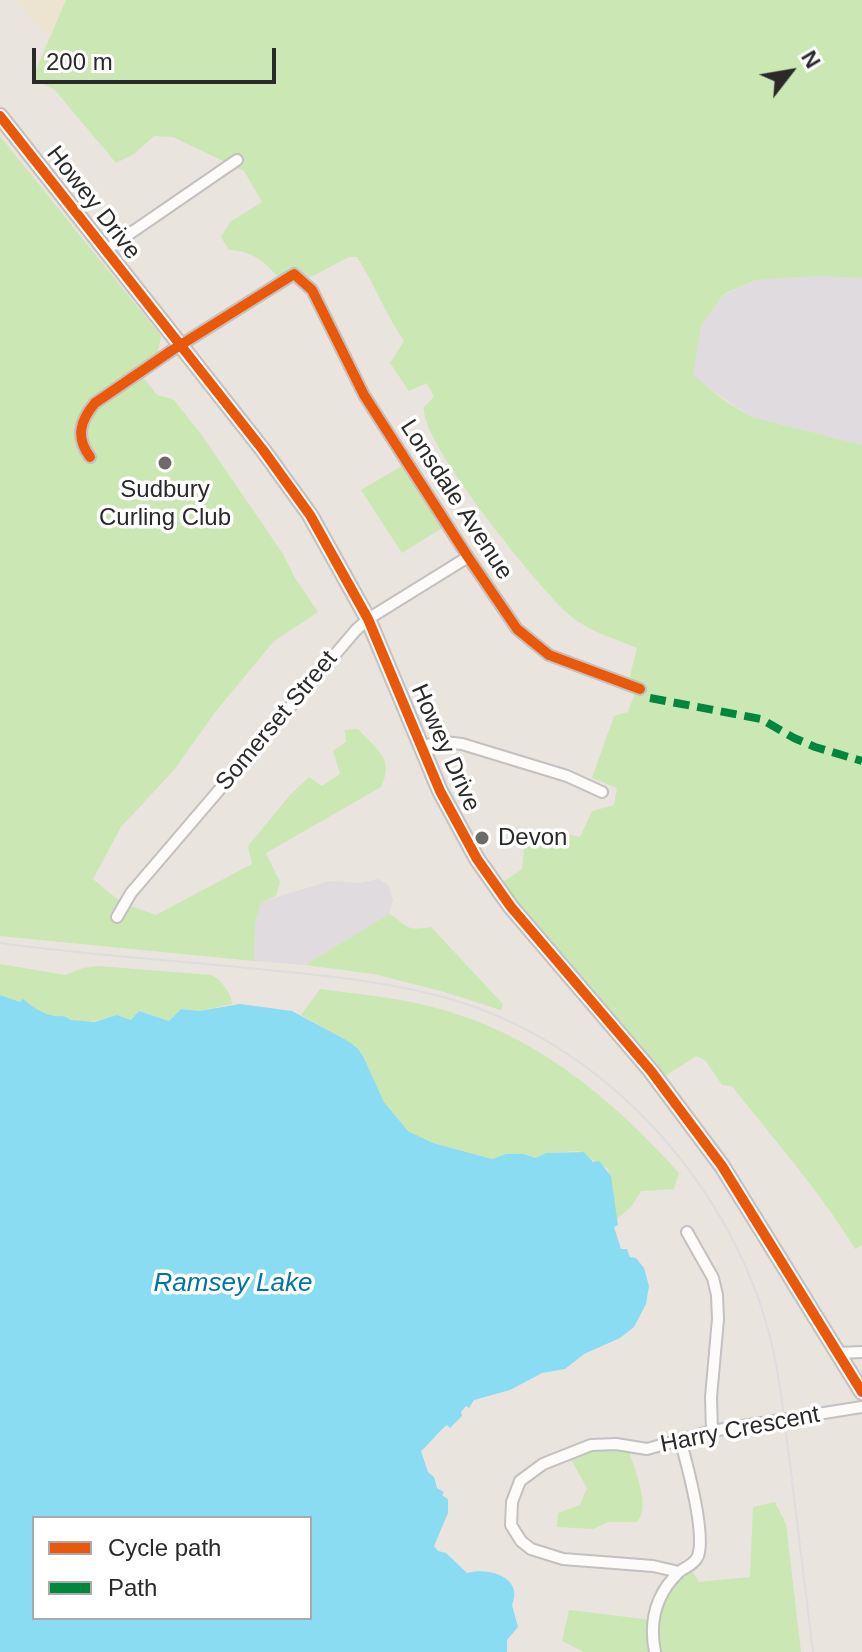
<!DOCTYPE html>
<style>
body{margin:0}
#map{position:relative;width:862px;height:1652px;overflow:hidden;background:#e9e4de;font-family:Helvetica,sans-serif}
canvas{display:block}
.legend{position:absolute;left:32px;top:1516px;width:280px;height:104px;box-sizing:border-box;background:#fff;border:2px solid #aaa;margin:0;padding:10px 14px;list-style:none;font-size:24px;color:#2a2a2a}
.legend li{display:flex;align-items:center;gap:16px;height:40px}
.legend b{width:40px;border:2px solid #aaa}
.north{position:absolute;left:750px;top:32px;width:80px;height:80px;-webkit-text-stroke:6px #fff;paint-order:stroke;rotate:59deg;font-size:22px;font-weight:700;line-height:32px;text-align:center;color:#2a2a2a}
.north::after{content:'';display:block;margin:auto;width:28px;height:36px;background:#2a2a2a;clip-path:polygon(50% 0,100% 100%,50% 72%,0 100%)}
.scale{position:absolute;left:32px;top:48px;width:244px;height:36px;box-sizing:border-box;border:4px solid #2a2a2a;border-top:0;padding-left:10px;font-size:24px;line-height:28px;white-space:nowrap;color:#2a2a2a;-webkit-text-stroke:6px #fff;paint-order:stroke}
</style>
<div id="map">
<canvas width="862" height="1652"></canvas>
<ul class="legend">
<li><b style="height:10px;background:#e8590c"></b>Cycle path</li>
<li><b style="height:10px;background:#00873e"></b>Path</li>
</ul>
<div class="north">N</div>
<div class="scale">200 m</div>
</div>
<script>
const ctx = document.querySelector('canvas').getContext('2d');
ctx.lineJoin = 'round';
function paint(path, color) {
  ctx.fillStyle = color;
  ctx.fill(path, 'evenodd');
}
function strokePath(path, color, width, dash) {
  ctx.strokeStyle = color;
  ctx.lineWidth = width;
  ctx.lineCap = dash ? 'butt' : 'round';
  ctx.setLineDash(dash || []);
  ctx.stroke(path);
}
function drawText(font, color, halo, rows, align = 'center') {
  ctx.font = font + ' Helvetica,sans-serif';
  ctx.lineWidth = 7;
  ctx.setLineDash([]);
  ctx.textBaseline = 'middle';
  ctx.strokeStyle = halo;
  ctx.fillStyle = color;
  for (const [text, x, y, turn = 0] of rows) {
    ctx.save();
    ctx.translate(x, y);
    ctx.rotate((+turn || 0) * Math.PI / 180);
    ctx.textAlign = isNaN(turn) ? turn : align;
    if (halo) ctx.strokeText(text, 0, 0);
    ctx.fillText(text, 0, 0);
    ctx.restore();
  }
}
const industrial = new Path2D(`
 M817,276l45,2v167l-111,-28 -59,-41 9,-50 23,-31 32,-15z
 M378,879l10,6 5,15 -4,14 -84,51 -51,-4 1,-37 6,-22 69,-21 30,2z`);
const education = new Path2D(`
 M16,0h50l-16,36 -21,-19z`);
const green = new Path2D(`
 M66,0h796v278l-45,-2 -61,4 -32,14 -23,32 -8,49 32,26 26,16 111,28v800l-7,4c-35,-58 -81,-109 -123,-163l-10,-1 -17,-25 -9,-4 -37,24 -163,-193 26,-18 2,-20 31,-18 25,6 12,-26 22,-6 3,-17 -25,-10 22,-62 14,-4 9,-25 -7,-11 7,-28c-24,-10 -52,-18 -71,-36 -29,-27 -147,-171 -142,-205l10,-10 -7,-14 -18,8 -19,-28 14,-22c-18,-26 -29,-56 -47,-84h-8l-44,23 -11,-7 -12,8c-17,-18 -27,-30 -53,-31l-8,-13 9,-15 32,-20 -18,-31 -71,-34 -19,-1 -20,18 -18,9 -62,-74 -22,-10z
 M0,136l161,200 -5,25 -16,12 17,22 16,4 28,35 82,120 12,24 23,34 -44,29 -58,70 -42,59 -53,57 -28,52 29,24 34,12 96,-51 -4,-18 42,-51 19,-18 13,9 18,-12 -7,-23 13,-9 -1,-12 13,-1c18,20 37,29 23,58l-115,66 14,29 -4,14 -15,6 -6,22 -1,37 -254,-25z
 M402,466l40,62 -40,25 -41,-63z
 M389,914c20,11 14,18 42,13l72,77 -2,6 -60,-19 -67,-17 -69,-9z
 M0,964l65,11 18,-7 15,-2 113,9c10,4 20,18 21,29l-33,7 -18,-2 -12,12 -30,-10 -7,9 -15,-5c-19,5 -34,12 -53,1 -20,5 -44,-16 -64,-21z
 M320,989c36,5 73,8 109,17 102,25 181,90 250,167l-5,16 -33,2 -10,16 -14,12 -9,-50c-10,-5 -19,-11 -29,-18l-32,2 -11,5 -12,-4h-18l-14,5 -59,-16 -25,-12 -24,-29 -21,-46 -15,-15 -47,-26z
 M628,1448c5,19 24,57 9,74h-29l-15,7 -36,-2 1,-14 22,-8 7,-17 -19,-34 14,-5z
 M775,1502l11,22 15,128h-217l-22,-11 7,-31 83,10 3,-12 34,-42 10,16 51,-5 3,-70z`);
const water = new Path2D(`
 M0,995l20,7 3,-3c12,11 27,19 41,17l7,4 23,2 23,-7 14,5 8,-9 30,10 12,-12 18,2 41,-7 52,7 56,30 9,7 6,8 21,46 24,29 25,12 59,16 14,-5h18l12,4 10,-5 38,-1 9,10 6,-1 12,15 7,49 -4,2 7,22h6l3,8 6,1 8,10 5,18 -3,18 -12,23 -14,11 -36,16 -19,15 -23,4 -32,17 -36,10 -5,8 -3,-2 -5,6 1,4 -12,12 -3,-3c-10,8 -16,17 -26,26l7,21 6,5 3,11 7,4 -2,3 6,4v14l-14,33 4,5 8,2 21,20c21,-6 57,4 45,32l6,22 -11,13v12h-507zM34,1518h276v100h-276z`);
const street = new Path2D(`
 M106,250l131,-90
 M90,457c-14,-19 -11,-35 5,-54l76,-52 123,-77 18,16 52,105 104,162 49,72 32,26 91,34
 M421,746l23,-4 18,2 105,32 35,16
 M117,917l14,-24 225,-263 12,-11 100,-62
 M687,1232l26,46 4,17 1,24 -7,78 1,34
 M838,1353l24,-1
 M679,1572l-26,-6 -90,-7 -32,-10 -10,-8 -10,-16 1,-23 8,-21 23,-17 48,-19 25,-1 31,5 65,-18 150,-24
 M655,1652c-6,-30 0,-57 24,-80 6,-5 15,-7 19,-16 8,-23 -11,-92 -18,-117`);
const secondary = new Path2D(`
 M0,116l263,334 47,65 58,104 72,172 37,68 34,48 140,164 71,95 140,226`);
const rail = new Path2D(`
 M0,943c86,12 172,17 258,26 60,6 122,11 181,27 159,41 288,181 330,337 11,42 15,87 21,131 8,63 15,125 23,188`);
const quiet = new Path2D(`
 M650,698l111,21 33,19 21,9 47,14`);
const cycleway = new Path2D(`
 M0,116l263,334 47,65 58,104 72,172 37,68 34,48 140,164 71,95 140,226
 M90,457c-14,-19 -11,-35 5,-54l76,-52 123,-77 18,16 52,105 104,162 49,72 32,26 91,34`);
const markers = [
 [165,463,8,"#6d6b69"],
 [482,838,8,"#6d6b69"]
];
const streetNames = [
 ["Howey Drive",93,203,52],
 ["Lonsdale Avenue",456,500,57],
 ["Somerset Street",277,721,-50],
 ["Howey Drive",445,748,66],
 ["Harry Crescent",740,1430,-11]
];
const poiNames = [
 ["Sudbury",165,490],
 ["Curling Club",165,518],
 ["Devon",498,838,"left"]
];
const waterNames = [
 ["Ramsey Lake",233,1284]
];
paint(industrial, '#dfdbde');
paint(education, '#ede3d1');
paint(green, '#cbe7b3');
paint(water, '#8adcf2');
strokePath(street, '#c2c0c0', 14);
strokePath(secondary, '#c2c0c0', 18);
strokePath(street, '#fcfbfa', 10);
strokePath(secondary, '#fcfbfa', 14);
strokePath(rail, '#dddcde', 2);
strokePath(quiet, '#00873e', 8, [16, 8]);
strokePath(cycleway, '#e8590c', 10);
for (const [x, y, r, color] of markers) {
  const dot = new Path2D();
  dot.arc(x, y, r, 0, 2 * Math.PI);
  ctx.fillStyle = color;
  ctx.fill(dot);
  strokePath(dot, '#fff', 3);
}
drawText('24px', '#2a2a2a', '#fff', streetNames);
drawText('24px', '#2a2a2a', '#fff', poiNames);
drawText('italic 26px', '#0074a7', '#fff', waterNames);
</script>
